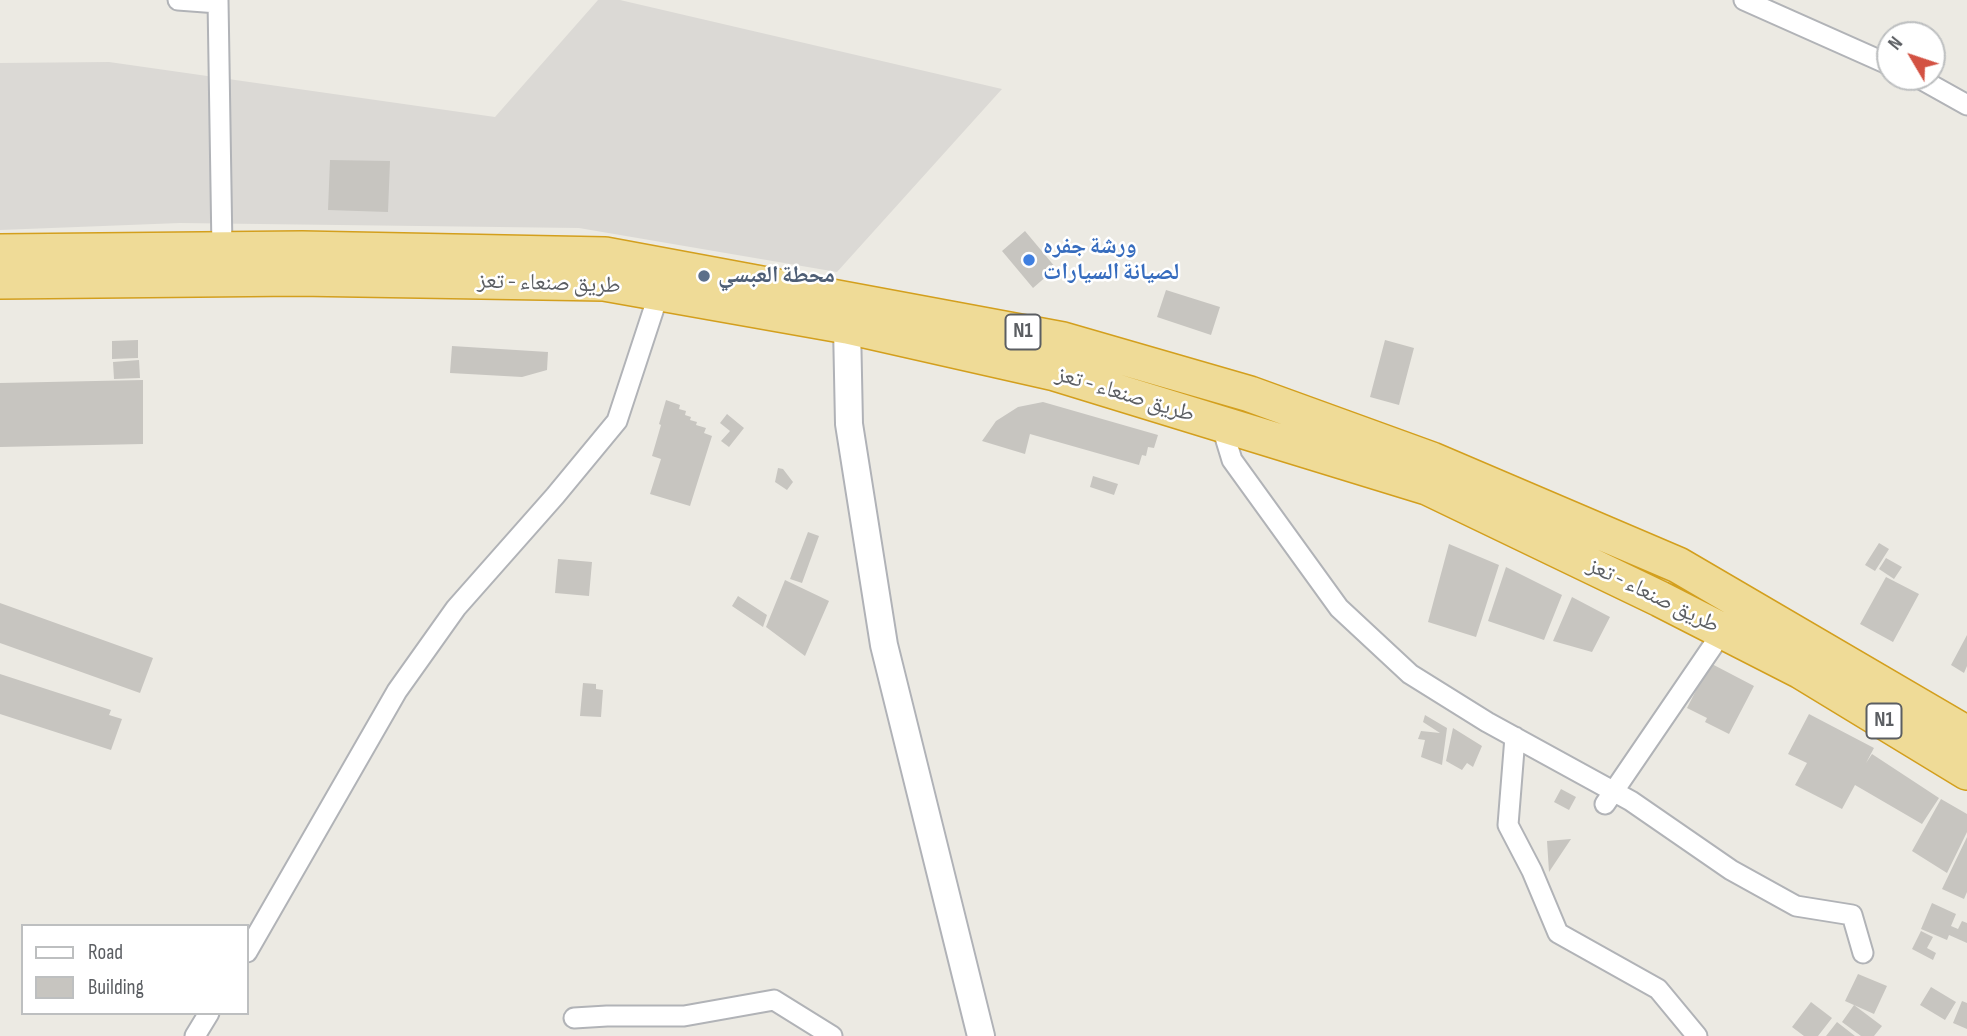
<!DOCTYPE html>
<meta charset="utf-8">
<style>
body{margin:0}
#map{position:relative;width:1967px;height:1036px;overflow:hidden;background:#eceae3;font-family:"Sofia Sans Condensed",sans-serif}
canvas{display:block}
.legend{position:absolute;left:21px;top:924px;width:228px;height:91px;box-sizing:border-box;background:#fff;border:2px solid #bdbfc0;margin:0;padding:9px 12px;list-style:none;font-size:21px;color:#5b5e62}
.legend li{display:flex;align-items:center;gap:14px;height:35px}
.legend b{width:35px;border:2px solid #bdbfc0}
.north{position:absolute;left:1876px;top:21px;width:70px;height:70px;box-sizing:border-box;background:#fff;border:2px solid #bdbfc0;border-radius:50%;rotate:309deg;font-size:19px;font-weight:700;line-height:28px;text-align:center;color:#5b5e62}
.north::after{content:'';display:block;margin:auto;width:24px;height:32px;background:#d35243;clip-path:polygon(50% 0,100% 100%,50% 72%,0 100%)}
</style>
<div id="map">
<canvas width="1967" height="1036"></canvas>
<ul class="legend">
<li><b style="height:9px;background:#fff"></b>Road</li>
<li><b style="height:19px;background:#c7c5c0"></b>Building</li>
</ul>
<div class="north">N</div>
</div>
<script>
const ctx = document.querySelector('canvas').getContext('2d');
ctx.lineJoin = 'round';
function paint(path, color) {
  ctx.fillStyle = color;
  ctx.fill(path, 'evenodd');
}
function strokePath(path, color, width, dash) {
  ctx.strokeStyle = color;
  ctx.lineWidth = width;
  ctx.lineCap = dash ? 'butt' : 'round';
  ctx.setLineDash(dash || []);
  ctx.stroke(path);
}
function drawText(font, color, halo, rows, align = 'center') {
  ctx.font = font + ' "Sofia Sans Condensed","Noto Naskh Arabic",sans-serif';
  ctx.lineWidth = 5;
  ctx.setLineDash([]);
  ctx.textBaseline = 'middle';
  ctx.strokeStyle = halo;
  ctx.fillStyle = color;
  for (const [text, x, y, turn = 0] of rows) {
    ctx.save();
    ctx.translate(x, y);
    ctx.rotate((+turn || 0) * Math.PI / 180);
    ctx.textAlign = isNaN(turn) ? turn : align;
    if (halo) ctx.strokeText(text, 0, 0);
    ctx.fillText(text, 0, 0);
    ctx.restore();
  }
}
const industrial = new Path2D(`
 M598,0h22l382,89 -165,183 -258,-44 -399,-5 -180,7v-167l109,-1 386,55z`);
const building = new Path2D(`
 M330,160l60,1 -2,51 -60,-2z
 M1025,231l31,37 -23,20 -31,-37z
 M1166,290l54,17 -9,28 -54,-18z
 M138,340v18l-26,1v-18z
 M1385,340l29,8 -15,57 -29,-8z
 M452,346l96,6 -1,18 -25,7 -72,-4z
 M139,360l1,18 -26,1 -1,-17z
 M143,380v64l-143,3v-64z
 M666,400l14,5 -1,4 7,2 -1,4 6,2 -1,3 7,2 -1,3 10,3 -2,5 8,3 -22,70 -40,-12 11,-35 -9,-3 9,-31 -2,-1z
 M1043,402l115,33 -4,13 -6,-1 -2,9 -4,-1 -3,10 -109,-31 -5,20 -43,-13 14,-20 22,-14z
 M727,414l17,14 -15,19 -8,-6 9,-10 -10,-8z
 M778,468l5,1 10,13 -6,8 -12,-8z
 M1093,476l25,8 -4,11 -24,-8z
 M808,532l11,4 -17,47 -12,-4z
 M1879,543l10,6 -14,22 -10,-6z
 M1449,544l50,21 -23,72 -48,-15z
 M1886,558l16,9 -8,12 -15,-10z
 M558,559l34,3 -3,34 -34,-3z
 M1506,567l56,28 -18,45 -56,-19z
 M1886,577l33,17 -26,48 -33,-18z
 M785,580l44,21 -24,55 -39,-29z
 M738,596l29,19 -4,12 -31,-21z
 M1572,597l38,20 -18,35 -39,-11z
 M0,603l153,55 -13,35 -140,-50z
 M1967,635v31l-3,7 -13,-8z
 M1710,663l44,23 -25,48 -24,-12 2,-4 -20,-10z
 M0,674l111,36 -2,5 13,4 -11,31 -111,-36z
 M583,683l13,1v5l7,1 -2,27 -21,-1z
 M1809,714l65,34 -8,15 6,-9 67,44 -17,26 -67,-39 -13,24 -47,-24 12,-22 -19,-9z
 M1425,715l22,13 -5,37 -21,-8 4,-17 -7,-1 3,-8 19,2 -17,-11z
 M1453,728l29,18 -9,21 -6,-4 -5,7 -16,-9z
 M1561,789l15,8 -7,13 -15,-8z
 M1941,799l26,15v18l-20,41 -35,-22z
 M1967,837v55l-3,7 -22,-10z
 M1571,839l-22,33 -2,-31z
 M1932,903l24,11 -5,12 7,3 4,-8 5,2v20l-18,-8 -2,5 -26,-11z
 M1921,931l12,6 -6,11 9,5 -3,7 -21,-11z
 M1858,974l29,12 -13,28 -29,-13z
 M1931,987l25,15 -11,18 -25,-15z
 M1962,1001l5,2v26l-14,-6z
 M1811,1002l21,16 -14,18h-14l-12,-9z
 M1854,1005l28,21 -8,10h-13l-19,-14z
 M1837,1022l18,14h-29z`);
const street = new Path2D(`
 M178,0l40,3
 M218,0l4,249
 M1744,0l146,65
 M1917,77l50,28
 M1221,424l11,36 107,148 71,66 77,48 144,79 100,69 65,36 56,9 11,38
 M1515,737l-7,88 24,46 26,62 100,56 39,47
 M1605,804l118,-173
 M247,952l150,-261 59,-83 99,-112 62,-75 42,-128
 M574,1018l33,-2h77l90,-16 58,36
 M195,1036l14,-23`);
const secondary = new Path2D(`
 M847,326l2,98 35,221 97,391`);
const highway = new Path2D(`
 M0,252l302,-3 303,6 458,85 187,54 182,66 246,105 289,169
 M0,281l298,-3 306,5 243,43 208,47 372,114 233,112 141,72 166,101`);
const markers = [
 [1029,260,7,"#3f7fe0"],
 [704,276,7,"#5c6f8a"]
];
const shields = [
 [1023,332,35],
 [1884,721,35]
];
const shieldNames = [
 ["N1",1023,332],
 ["N1",1884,721]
];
const shopNames = [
 ["ورشة جفره",1043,247],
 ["لصيانة السيارات",1043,273]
];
const serviceNames = [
 ["محطة العبسي",718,276]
];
const streetNames = [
 ["طريق صنعاء - تعز",549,284,2],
 ["طريق صنعاء - تعز",1125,395,17],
 ["طريق صنعاء - تعز",1653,596,26]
];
paint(industrial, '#dbd9d5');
paint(building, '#c7c5c0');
strokePath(street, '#b1b3b7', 23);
strokePath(secondary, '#b0b2b7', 30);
strokePath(highway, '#d39f1d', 38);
strokePath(street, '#fff', 19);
strokePath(secondary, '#fff', 26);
strokePath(highway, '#efdb97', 35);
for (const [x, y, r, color] of markers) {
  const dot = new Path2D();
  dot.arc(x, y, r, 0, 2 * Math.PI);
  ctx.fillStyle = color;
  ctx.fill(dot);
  strokePath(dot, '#fff', 2.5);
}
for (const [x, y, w] of shields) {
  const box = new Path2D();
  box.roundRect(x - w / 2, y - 17.5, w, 35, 5);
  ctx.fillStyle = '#fff';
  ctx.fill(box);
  strokePath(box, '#5b5e62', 2);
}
drawText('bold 21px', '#5b5e62', null, shieldNames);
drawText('bold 23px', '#366cbe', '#fff', shopNames, 'left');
drawText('bold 23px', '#4e5e75', '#fff', serviceNames, 'left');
drawText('23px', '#5b5e62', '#fff', streetNames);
</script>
